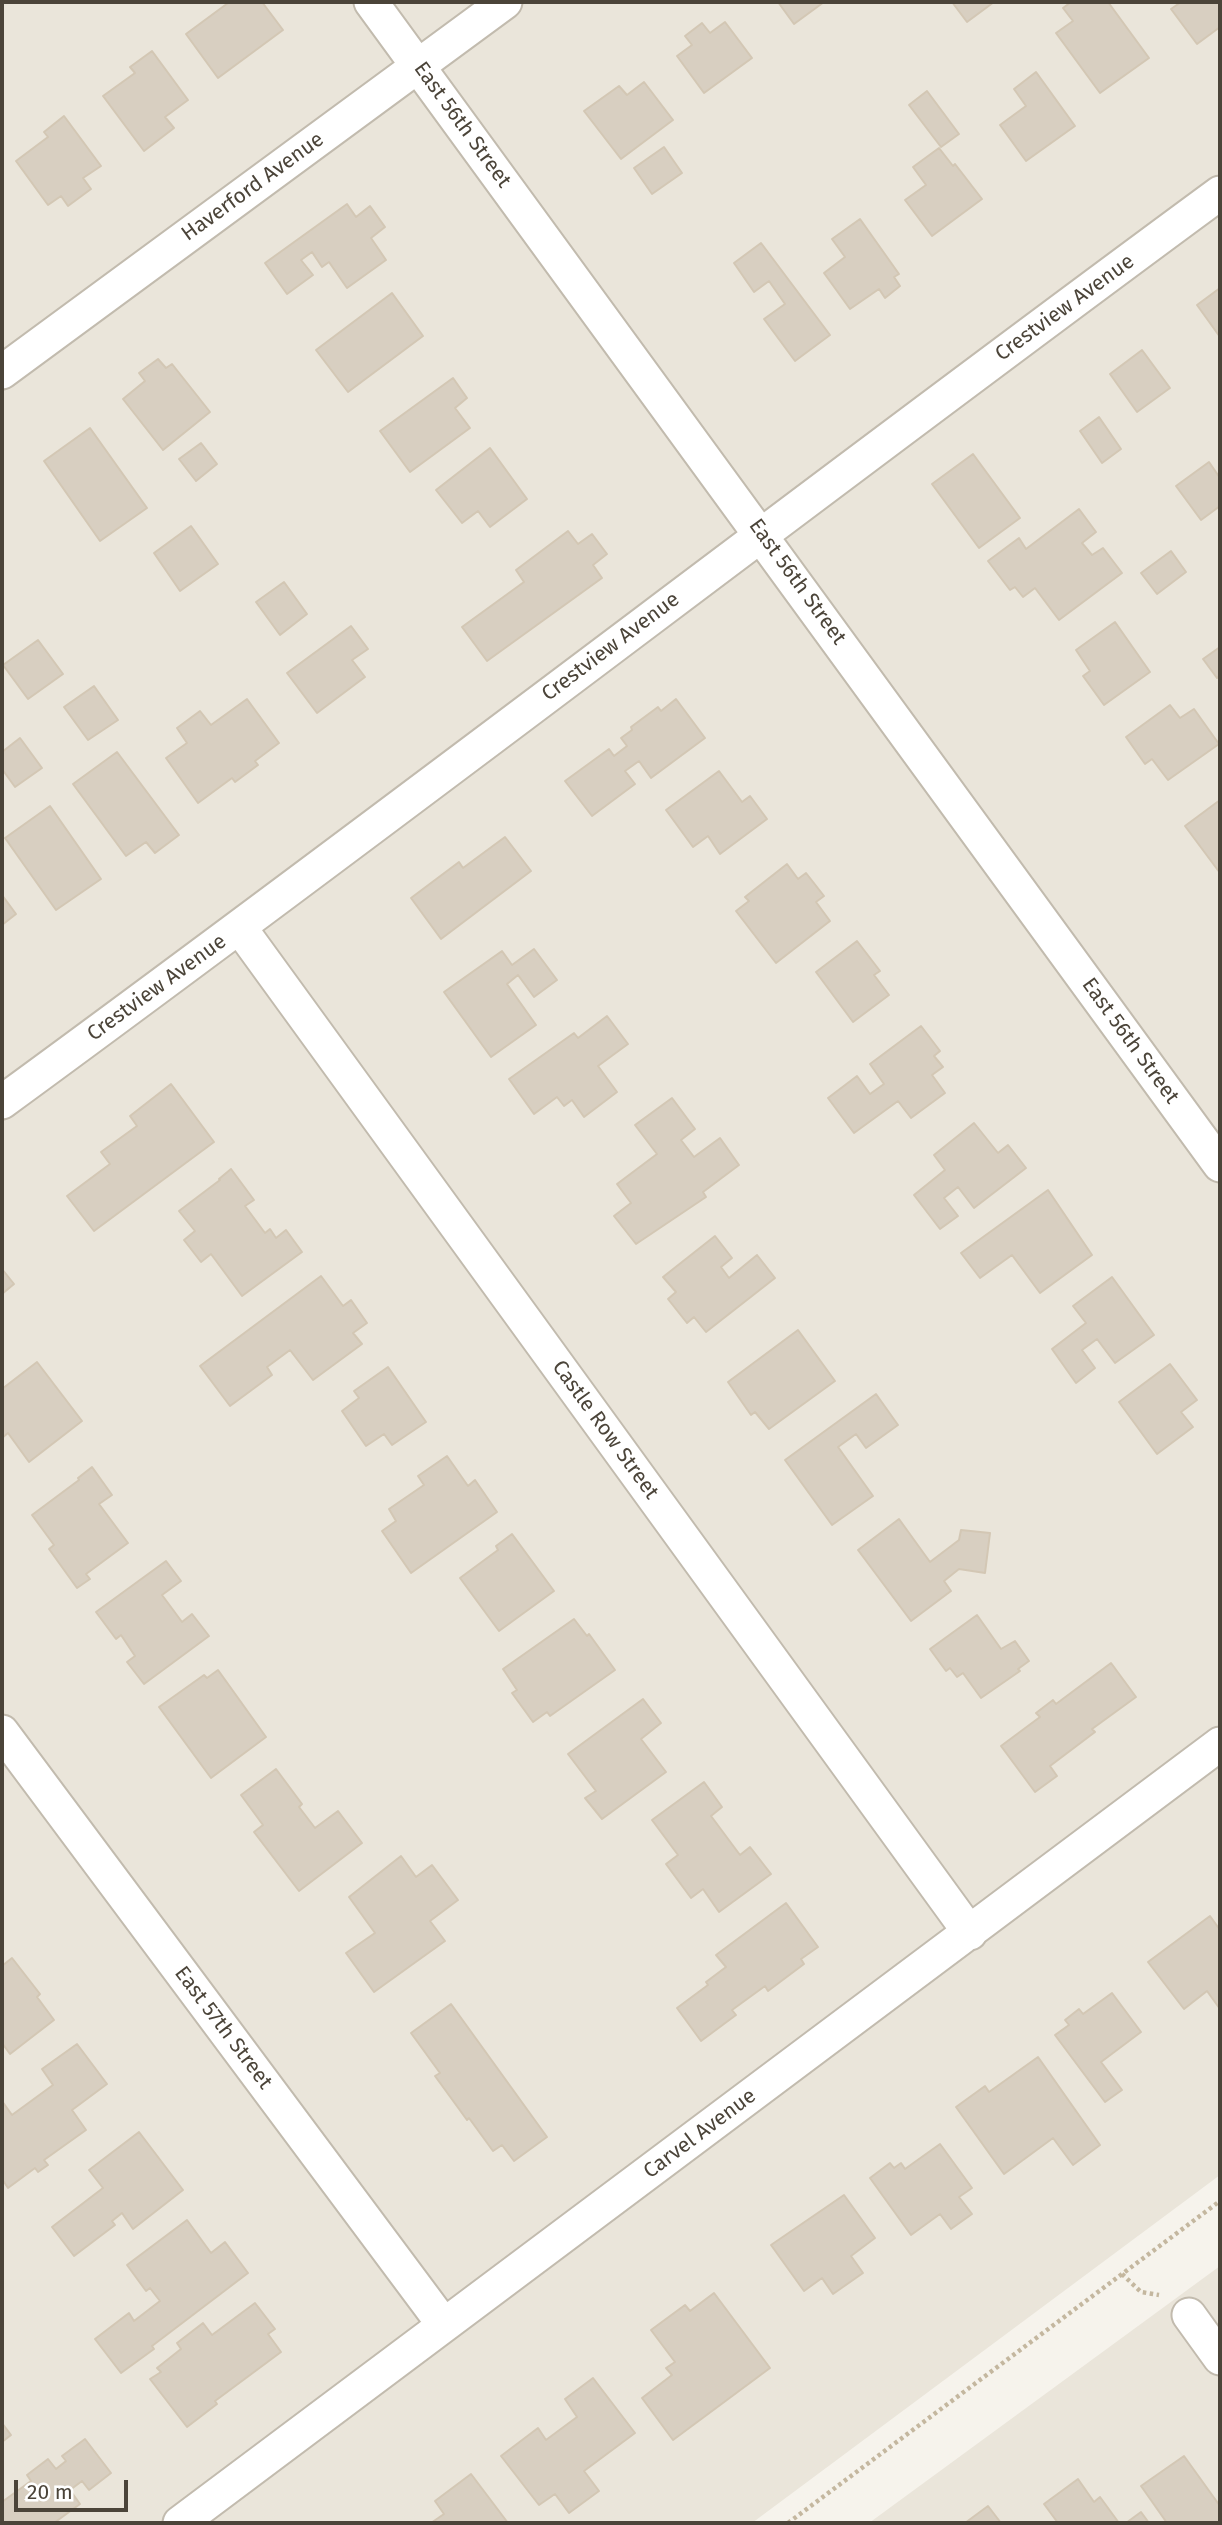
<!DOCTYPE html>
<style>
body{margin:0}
#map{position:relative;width:1222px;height:2525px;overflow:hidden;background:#f6f3ec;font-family:"Fira Sans",sans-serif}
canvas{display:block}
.frame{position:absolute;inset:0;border:4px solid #4b4439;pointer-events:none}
.scale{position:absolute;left:14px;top:2480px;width:114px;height:32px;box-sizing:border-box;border:4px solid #4b4439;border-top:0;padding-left:9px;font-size:21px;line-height:24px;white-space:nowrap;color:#4b4439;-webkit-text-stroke:5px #fff;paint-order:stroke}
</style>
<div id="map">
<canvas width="1222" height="2525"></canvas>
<div class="frame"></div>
<div class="scale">20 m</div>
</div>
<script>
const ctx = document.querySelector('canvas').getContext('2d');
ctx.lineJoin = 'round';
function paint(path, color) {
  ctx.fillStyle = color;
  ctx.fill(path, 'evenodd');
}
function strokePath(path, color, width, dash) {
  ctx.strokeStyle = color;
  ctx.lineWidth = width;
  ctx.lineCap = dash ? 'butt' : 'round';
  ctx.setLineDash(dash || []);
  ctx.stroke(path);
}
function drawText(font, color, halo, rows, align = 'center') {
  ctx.font = font + ' "Fira Sans",sans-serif';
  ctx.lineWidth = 7;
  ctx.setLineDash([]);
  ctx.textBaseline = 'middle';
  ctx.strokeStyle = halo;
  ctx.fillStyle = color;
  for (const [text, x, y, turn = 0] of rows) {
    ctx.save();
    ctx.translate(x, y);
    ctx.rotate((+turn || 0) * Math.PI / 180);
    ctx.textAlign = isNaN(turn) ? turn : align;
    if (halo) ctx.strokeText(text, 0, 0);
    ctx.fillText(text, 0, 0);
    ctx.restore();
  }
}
const residential = new Path2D(`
 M2,2h1218v2173l-468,348h-750z
 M1220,2266v257h-351z`);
const building = new Path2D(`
 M227,2h35l21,28 -65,48 -32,-44 42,-31z
 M778,2h46l-30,22z
 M952,2h42l-27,20z
 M1071,2h37l41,56 -49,35 -44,-60 17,-12 -10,-13z
 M1181,2h39v25l-23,17 -26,-35z
 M725,22l27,36 -48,35 -27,-37 15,-11 -7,-9 17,-13 8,10z
 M152,51l36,49 -23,17 9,11 -30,23 -41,-55 32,-23 -5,-6z
 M1036,72l39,54 -49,35 -26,-36 26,-19 -12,-17z
 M644,82l29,38 -52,39 -37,-48 35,-25 8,9z
 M927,91l32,43 -18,13 -32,-42z
 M64,116l37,50 -18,12 8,11 -23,17 -7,-10 -13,9 -32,-44 32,-24 -4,-5z
 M664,147l18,26 -30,21 -18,-26z
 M939,148l14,18 2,-2 27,35 -50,37 -27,-36 21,-15 -13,-18z
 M347,204l9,13 14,-11 15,21 -14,11 15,22 -39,28 -18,-26 -7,5 -10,-15 -11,8 12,15 -26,19 -22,-31z
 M860,219l39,55 -5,3 6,9 -15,12 -6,-9 -29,20 -26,-36 21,-16 -13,-18z
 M761,243l69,92 -35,26 -31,-42 21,-15 -16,-23 -15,11 -20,-29z
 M1220,288v49l-23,-32z
 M392,293l31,43 -75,56 -32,-42z
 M1142,350l28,38 -33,24 -27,-38z
 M158,359l8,9 6,-4 38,48 -47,38 -40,-51 22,-18 -6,-8z
 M453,378l14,20 -12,10 15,20 -60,44 -30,-41z
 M1099,417l22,32 -19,14 -22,-32z
 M90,428l57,80 -47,33 -56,-80z
 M201,443l16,21 -21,17 -17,-22z
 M490,448l37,51 -37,28 -12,-16 -16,12 -26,-33z
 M973,454l47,64 -41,30 -47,-64z
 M1209,462l11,16v28l-19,14 -25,-34z
 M1079,509l17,23 -14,11 10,12 11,-7 19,25 -63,47 -24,-32 -12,9 -8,-10 -5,3 -22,-29 31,-23 7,11z
 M191,526l27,38 -38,27 -26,-38z
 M568,531l10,13 14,-10 15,20 -14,11 9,13 -115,83 -25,-34 62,-45 -8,-12z
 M1171,551l15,21 -29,22 -16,-21z
 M284,582l23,32 -27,21 -24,-33z
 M1115,622l35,50 -46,33 -21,-29 7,-5 -14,-21z
 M351,626l17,23 -16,11 13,17 -48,36 -30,-40z
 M38,640l25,34 -35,25 -25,-34z
 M1220,647v28l-3,3 -14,-19z
 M94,686l24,34 -30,20 -24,-33z
 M247,699l32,44 -24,18 3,4 -23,17 -3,-4 -34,25 -32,-45 21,-15 -10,-15 23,-17 11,14z
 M676,699l29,39 -54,40 -12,-17 -14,10 10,13 -43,32 -27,-35 44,-32 5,7 13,-10 -6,-8 11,-8 -1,-3 27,-20 3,4z
 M1170,705l10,13 14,-9 25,35 -51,36 -16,-21 -7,5 -19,-27z
 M20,738l22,30 -27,19 -13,-18v-17z
 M117,752l62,83 -24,18 -9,-11 -20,14 -53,-72z
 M719,771l23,31 8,-6 17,23 -47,35 -12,-18 -15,11 -27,-37z
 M1220,800v73l-35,-47z
 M50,806l51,73 -45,31 -51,-72z
 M505,837l26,34 -90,68 -30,-41 48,-36 4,6z
 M787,864l11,15 8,-6 18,23 -8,6 14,19 -54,42 -40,-52 13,-10 -4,-4z
 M2,895l14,19 -14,11z
 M857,941l23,30 -6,4 15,20 -36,27 -37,-50z
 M534,949l23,31 -23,17 -16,-22 -11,9 29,41 -45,32 -47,-65 58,-41 10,14z
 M607,1016l21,28 -30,22 19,26 -33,25 -12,-17 -8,6 -7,-9 -23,17 -25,-35 65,-46 4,5z
 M921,1026l19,25 -6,5 9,11 -11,8 13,18 -34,25 -13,-17 -44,32 -26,-35 29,-22 13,18 14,-10 -14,-20z
 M171,1084l43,58 -120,89 -27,-35 43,-32 -9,-12 36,-26 -7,-10z
 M672,1098l23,31 -14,11 13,17 26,-19 19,27 -36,27 3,5 -70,47 -22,-28 17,-13 -14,-19 40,-30 -22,-29z
 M974,1123l24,30 10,-8 18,23 -52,40 -16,-21 -14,11 14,18 -18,13 -26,-34 31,-25 -11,-15z
 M231,1169l23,31 -9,6 20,27 5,-4 6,9 10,-8 16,22 -60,44 -31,-42 -10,8 -17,-22 11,-9 -16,-20 41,-31 -1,-1z
 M1048,1190l44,65 -52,38 -28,-38 -32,23 -19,-25z
 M715,1236l17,22 -11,9 8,11 28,-23 18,23 -69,54 -12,-15 -7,6 -19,-24 8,-7 -13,-15z
 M2,1269l12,15 -12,10z
 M321,1276l22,30 8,-6 16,23 -14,10 9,11 -49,36 -23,-30 -23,17 5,8 -42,31 -30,-40z
 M1112,1277l42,58 -39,28 -18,-24 -15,11 13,18 -19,15 -24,-34 34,-26 -13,-17z
 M798,1330l37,51 -66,48 -14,-17 -4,3 -23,-33z
 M37,1362l45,59 -53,41 -21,-29 -6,5v-49z
 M1170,1364l27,36 -16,12 12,15 -36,27 -38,-52z
 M388,1367l38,55 -34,23 -8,-11 -18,12 -24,-35 17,-13 -5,-7z
 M876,1394l22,31 -32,23 -10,-14 -18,13 35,49 -41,29 -47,-65z
 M447,1456l21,30 7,-6 22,32 -86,61 -29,-42 14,-10 -7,-12 35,-24 -6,-9z
 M92,1467l20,28 -13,9 29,39 -42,31 4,5 -13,9 -28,-39 5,-4 -22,-30 47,-35 -1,-2z
 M899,1519l31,43 29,-22 2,-10 29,3 -5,40 -26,-4 -15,12 7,10 -40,30 -53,-71z
 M512,1534l42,57 -55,40 -39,-53 38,-28 -2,-4z
 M166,1561l15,20 -19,14 20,27 10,-8 17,22 -65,48 -17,-22 8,-6 -14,-21 -5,4 -20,-27z
 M977,1615l24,34 14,-8 14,20 -11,8 2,2 -39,27 -18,-25 -6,4 -7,-9 -4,3 -16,-22z
 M574,1619l13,17 2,-2 26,36 -65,46 -3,-4 -14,10 -21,-29 5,-3 -14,-21z
 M1111,1663l25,34 -44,32 3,3 -45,34 7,10 -22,16 -34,-46 39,-29 -4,-4 17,-13 3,4z
 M218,1670l48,67 -55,41 -52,-71 45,-32 3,3z
 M643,1699l18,24 -20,16 25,33 -64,47 -17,-21 11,-7 -28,-37z
 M276,1769l26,35 -3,3 16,21 23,-17 24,32 -63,48 -45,-59 9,-7 -22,-30z
 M704,1782l18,25 -11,9 29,39 10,-8 21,27 -52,38 -16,-23 -12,9 -25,-34 12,-9 -26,-35z
 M401,1856l15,21 16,-12 26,35 -28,21 15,20 -71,51 -28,-39 29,-20 -26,-36z
 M786,1903l32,44 -17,12 3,5 -36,27 -3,-5 -33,24 4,5 -35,26 -24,-33 31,-23 -2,-3 20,-15 -10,-12z
 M1210,1916l10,14v79l-13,-18 -23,18 -36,-47z
 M12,1958l28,36 -3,3 17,23 -44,34 -8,-11v-77z
 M1112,1993l29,39 -40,30 21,28 -17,12 -50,-67 14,-10 -4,-5 14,-11 4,5z
 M451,2004l96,133 -33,24 -12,-16 -9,6 -24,-33 -2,2 -32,-44 5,-3 -29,-40z
 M77,2044l30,40 -35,26 14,20 -42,30 4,5 -10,7 -3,-4 -27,20 -6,-9v-78l10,14 41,-30 -11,-16z
 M1038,2057l62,88 -27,20 -20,-27 -49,36 -48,-67 29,-21 4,6z
 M139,2132l44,58 -50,39 -11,-16 -10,8 3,4 -41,31 -22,-29 51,-39 -14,-18z
 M940,2144l32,44 -13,9 13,17 -21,15 -11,-15 -29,21 -41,-57 20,-15 4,5 7,-5 4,6z
 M844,2195l31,43 -24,18 12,17 -30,21 -11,-16 -18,13 -33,-46z
 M187,2220l24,33 14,-11 23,31 -96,73 2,3 -33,24 -26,-34 34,-26 5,8 26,-20 -10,-13 -4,3 -19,-26z
 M714,2293l56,75 -97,72 -31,-42 30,-23 -6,-7 9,-6 -24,-32 34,-25 5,6z
 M255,2303l20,26 -7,5 13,18 -66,49 2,3 -30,23 -37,-48 11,-7 -4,-4 24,-19 -4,-6 26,-20 9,12z
 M593,2378l42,55 -51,38 15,20 -30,22 -14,-19 -16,11 -38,-49 37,-28 8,12 31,-23 -12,-18z
 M2,2423l9,12 -9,7z
 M85,2439l26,34 -22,17 -7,-9 -12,9 10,14 -26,19h-52v-21l29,-21 -4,-6 21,-16 8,10 10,-8 -4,-5z
 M1184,2456l36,50v16l-2,1h-51l-26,-37z
 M471,2474l37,49h-77l13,-9 -9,-13z
 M1078,2479l16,23 6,-5 19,26h-61l-14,-19z
 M988,2506l13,17h-36z
 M1141,2512l8,11h-23z`);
const path = new Path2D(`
 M1122,2274l19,18 18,3
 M788,2523l432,-322`);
const street = new Path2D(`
 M371,2l849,1163
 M2,372l503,-370
 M240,928l730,1005
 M2,1102c409,-299 810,-609 1218,-909
 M2,1732l442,593
 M1189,2315l31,43
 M180,2523l1040,-779`);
const streetNames = [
 ["East 56th Street",462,125,54],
 ["Haverford Avenue",253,187,-36],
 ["Crestview Avenue",1065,308,-36],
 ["East 56th Street",797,582,54],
 ["Crestview Avenue",611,647,-37],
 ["Crestview Avenue",157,988,-36],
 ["East 56th Street",1130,1041,54],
 ["Castle Row Street",605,1430,54],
 ["East 57th Street",223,2028,53],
 ["Carvel Avenue",700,2134,-37]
];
paint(residential, '#eae5da');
paint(building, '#d8cfc1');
strokePath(building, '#d3c7b4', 2);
strokePath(street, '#c2bbae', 37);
strokePath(path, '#c4b79f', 4.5, [3.5, 3.5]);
strokePath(street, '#fff', 33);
drawText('21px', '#4b4439', '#fff', streetNames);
</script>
